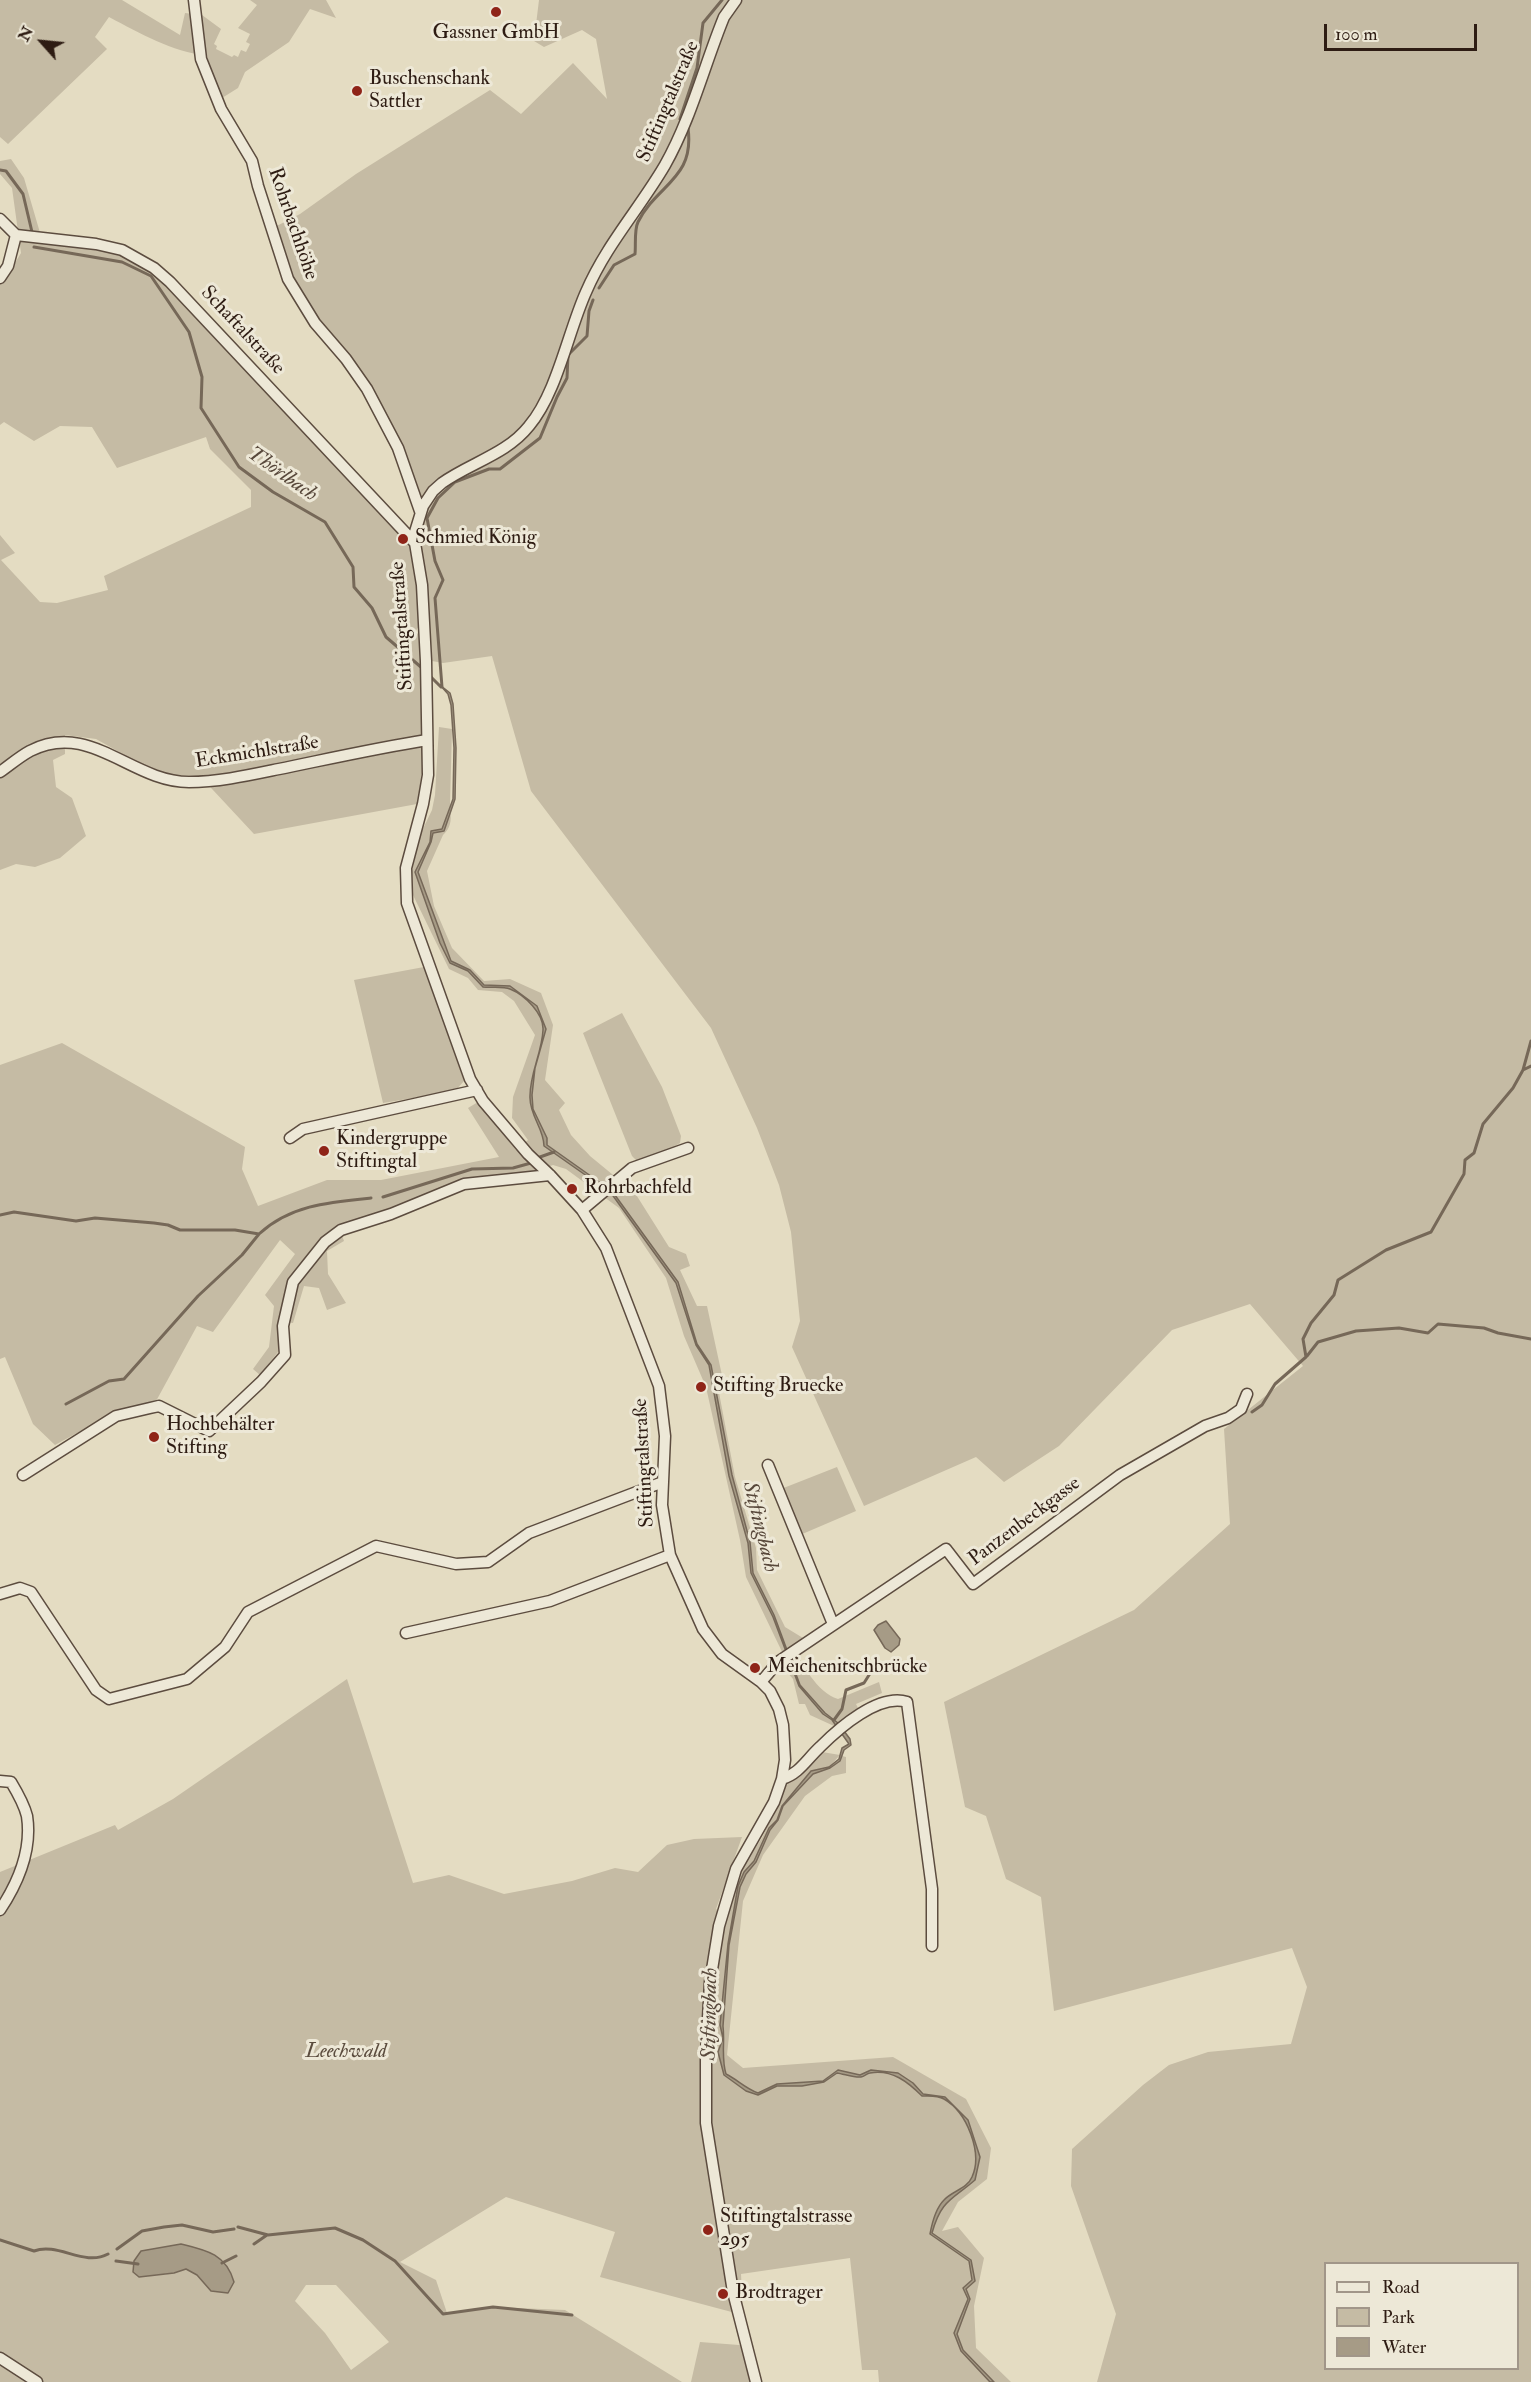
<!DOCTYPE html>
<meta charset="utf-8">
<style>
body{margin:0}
#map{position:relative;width:1531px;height:2382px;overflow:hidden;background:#e4dcc2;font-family:"IM FELL Double Pica",serif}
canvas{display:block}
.legend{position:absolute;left:1324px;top:2262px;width:195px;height:108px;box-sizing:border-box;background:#ede8d7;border:2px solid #a19689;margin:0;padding:8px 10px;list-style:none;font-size:18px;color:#2e1c13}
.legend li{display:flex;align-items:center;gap:12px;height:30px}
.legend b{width:30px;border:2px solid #a19689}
.north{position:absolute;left:12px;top:12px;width:60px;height:60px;-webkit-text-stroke:4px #ede8d7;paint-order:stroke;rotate:297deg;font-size:16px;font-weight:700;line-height:24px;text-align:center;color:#2e1c13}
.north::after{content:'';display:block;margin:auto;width:21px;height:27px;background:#2e1c13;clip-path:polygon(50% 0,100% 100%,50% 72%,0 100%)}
.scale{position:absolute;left:1324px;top:24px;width:153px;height:27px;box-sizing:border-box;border:3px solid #2e1c13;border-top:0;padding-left:8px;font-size:18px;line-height:21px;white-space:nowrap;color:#2e1c13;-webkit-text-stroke:4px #ede8d7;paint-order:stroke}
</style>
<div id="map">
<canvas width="1531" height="2382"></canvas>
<ul class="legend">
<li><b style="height:8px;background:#ede8d7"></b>Road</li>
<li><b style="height:16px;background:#c5bba4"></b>Park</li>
<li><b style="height:16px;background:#a69b86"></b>Water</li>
</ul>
<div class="north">N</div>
<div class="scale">100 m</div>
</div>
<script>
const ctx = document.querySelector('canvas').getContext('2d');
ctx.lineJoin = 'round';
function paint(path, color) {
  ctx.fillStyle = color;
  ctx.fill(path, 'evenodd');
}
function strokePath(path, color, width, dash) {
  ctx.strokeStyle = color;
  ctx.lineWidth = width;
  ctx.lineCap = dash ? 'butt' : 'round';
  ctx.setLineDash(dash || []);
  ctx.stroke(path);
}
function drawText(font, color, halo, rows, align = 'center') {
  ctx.font = font + ' "IM FELL Double Pica",serif';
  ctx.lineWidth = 6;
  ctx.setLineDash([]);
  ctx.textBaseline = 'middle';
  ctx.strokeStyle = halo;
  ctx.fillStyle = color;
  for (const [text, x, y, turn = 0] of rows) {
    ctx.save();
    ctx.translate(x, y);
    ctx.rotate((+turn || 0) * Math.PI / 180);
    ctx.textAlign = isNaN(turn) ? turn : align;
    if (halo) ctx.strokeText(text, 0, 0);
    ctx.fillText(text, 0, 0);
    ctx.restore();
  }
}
const green = new Path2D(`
 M0,0h122l58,35 5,-22 17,2 19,14 -7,15 3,2 -1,3 16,8 2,-2 4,2 3,-7 5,2 4,-8 -4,-2 4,-8 -12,-6 19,-23 -7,-5h76l10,18 -26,-9 -21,33 -44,30 -7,16 -16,10 -8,-16 -7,-26c-36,-5 -66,-22 -98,-39l-14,20 12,12 -99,95 -8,-7z
 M539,0h992v2382h-434l19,-68 -45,-128 1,-37 71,-64 26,-20 39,-13 83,-8 16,-57 -15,-39 -238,63 -13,-114 -35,-18 -20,-63 -21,-9 -21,-105 190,-92 96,-86 -6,-95 79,-63 -53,-62 -78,26 -113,116 -55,36 -28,-25 -112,49 -72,-159 8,-26 -9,-89 -12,-47 -22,-57 -46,-100 -180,-237 -39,-135 -49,7 -11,-2 -5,-75 -6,37 -6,9 5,3 3,132 -6,37 -163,30 -55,-59h-28l-34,-13 -41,-23 -31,-4v19l-12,6 3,27 16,11 14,38 -26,22 -25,9 -19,-3 -16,6v-335l15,18 -14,7 39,42 17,1 51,-13 -4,-14 147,-69v-17l-41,-41 -4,-12 -89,31 -25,-41 -32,-1 -26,15 -30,-19 -4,3v-141l6,-6 15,-25 -9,-65 -12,-14v-13l11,-2 13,19 19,65 72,9 26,12 32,29 239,255 19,-46 -18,4 -14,-41 -35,-73 -53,-67 -20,-32 -24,-62 33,-17 56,-40 134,-84 31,24 52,-51 34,36 -11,-60 -14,-9 -38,17 -10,-6zM1326,2264h192v104h-192z
 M439,727l13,2 -2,77 -8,23 -11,3 -1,10 -15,30 35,91 18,8 15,16c8,1 20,-1 27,2 15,6 34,25 33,41 -1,23 -14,45 -13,68 0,18 14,31 14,48l67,47 65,90 20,62 13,20 20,111 19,67 3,30 22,44 26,69 24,28 13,10 -2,2 -24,-11 -5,-11h-6l-6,-25 -13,-15 6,-4 -40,-83 -6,-37 -34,-153 -22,-51 -18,-58 -47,-70 -53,-39 -13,-4 -25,9 -64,4 -74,31 -52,16 6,16 -17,10 1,23 18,29 -19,7 -8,-22 -15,-2 -11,37 -14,-2 -1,31 -18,23 -7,-6 16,-22 5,-41 -9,-11 30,-41 -15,-14 -67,92 -16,-6 -42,77 -38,8 -62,34 -22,-21 -28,-67 -5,2v-294l62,-22 183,104 -3,22 16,37 69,-26h54l118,-23 -31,-49 10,-6 38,48 12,-10 -16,-22 1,-21 22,-62 -21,-34 -12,-9 -24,-2 -10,-12 -19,-9 -36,-74 -1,-24 8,-36 12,-25 3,-15z
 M450,812c2,8 0,17 -7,23l-16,36 7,35 18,42 32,33 26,-2 31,14 12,32 -8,55 20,23 -6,7 12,25 19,21 45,37 34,54 17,7 4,12 -10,4 17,36h10l16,74 -6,2 18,95 21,71 1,22 28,57 18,11 -11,8c11,18 24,46 46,53l41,-17 3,11 -26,11 2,4 -20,15 -13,-10 -25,-28 -26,-70 -21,-42 -3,-31 -18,-67 -21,-110 -14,-21 -19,-62 -66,-91 -65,-46v-7l-14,-28 -1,-15 3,-27 11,-39 -9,-23 -27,-20 -26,-1 -14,-15 -19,-9 -33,-89 13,-30 2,-9 11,-2z
 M424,967l40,114 -9,10 -72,12 -29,-123z
 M622,1013l40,74 19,49 -1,7 -15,9 -28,9 -5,-5 -49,-123z
 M837,1467l19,44 -56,24 -19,-46z
 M347,1679l66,204 36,-8 55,19 68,-13 43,-13 23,4 29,-27 27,-6 48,-2 -26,72 11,7 12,-44 23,-34 26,-56 34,-30 18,3 -11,12 -18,4 -29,35 -5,14 -8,8 -15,33 -10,11 -6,14 -10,58 -8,81 3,13 -4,14 5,23 12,7 4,5 21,7c5,-3 12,-7 17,-8 26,-4 35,4 59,-13 7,1 18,5 24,3 4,0 6,-3 9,-3 22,-4 38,9 52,23 8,0 15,-1 22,3 23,13 39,54 28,77 -5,13 -20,14 -28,24 -7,8 -10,24 -14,34l39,27 3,19 -9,8 5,11 -14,34 7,18 29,31h-111l-1,-12h-16l-12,-112 -109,16 2,41 -143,-38 15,-45 -109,-35 -106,65 36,18 11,33 46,-6 72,3 117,72h-682v-510l115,-47 3,5 55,-31zM181,2244l48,26 5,12 -23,9 -14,-16 -11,-6 -23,6 -1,-26zM306,2285h30l53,57 -38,28 -26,-37 -30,-32z
 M842,1756l4,1v16l-14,3 -27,20 -42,59 -20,46 -16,154 16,13 150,-11 73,42 25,49 -4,31 -29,23 -16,29 16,-4 26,31 -10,48 2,42 35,34h-17l-31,-32 -6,-17 13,-34 -4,-10 9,-8 -4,-21 -39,-27c9,-33 20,-33 43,-53l5,-23 -12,-37 -23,-23 -22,-3 -10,-11 -15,-10 -27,-3 -11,5 -22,-5 -15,11 -46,3 -19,9c-13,-4 -20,-13 -32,-19 -5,-18 0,-31 -4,-48l7,-81 10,-58 7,-13 10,-12 14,-32 8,-10 5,-14 30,-32 17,-6z
 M700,2342l52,4 10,36h-71z`);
const water = new Path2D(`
 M440,685l10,8 3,11 3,44 -1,51 -11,32 -11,2 -2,9 -13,30 33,89 19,9 14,15 26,1 27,20 9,23 -11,39 -3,27 1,14 14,29v7l65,46 66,91 19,62 14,21 21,110 18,67 3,31 21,42 26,70 25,28 13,10 12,16 1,6 -7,5 -4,11 -10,7 -17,6 -30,32 -5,14 -8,10 -14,32 -10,12 -6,13 -11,58 -6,81c2,16 -2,32 3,48 12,6 19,14 32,19l19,-9 46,-3 15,-11 22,5 11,-5 27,3 15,10 10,11 22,3 23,23 12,37 -5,23c-23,20 -34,20 -43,53l39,27 4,21 -9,8 4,10 -13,35 6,16 31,32h-4l-29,-31 -7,-18 14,-34 -5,-11 9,-8 -3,-19 -39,-27c2,-11 6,-26 14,-34 8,-9 23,-11 28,-23 11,-24 -5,-65 -28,-78 -7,-4 -14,-3 -22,-3 -14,-14 -30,-27 -52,-23 -3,0 -5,3 -9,4 -6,1 -17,-3 -24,-4l-13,9 -22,4h-25l-19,9 -12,-4 -22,-16 -6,-23 5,-14 -3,-13 8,-81 10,-58 6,-14 10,-11 15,-33 8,-8 5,-14 29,-35 18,-4 10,-8 3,-11 7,-4 -17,-24 -9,-6 -24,-28 -26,-69 -22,-44 -3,-30 -19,-67 -20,-111 -13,-20 -20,-62 -65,-90 -67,-47c0,-17 -14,-30 -14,-48 -1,-23 12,-45 13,-68 1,-16 -18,-35 -33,-41 -7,-3 -19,-1 -27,-2l-15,-16 -18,-8 -10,-20 -25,-71 15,-30 1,-11 11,-2 11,-30 1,-51 -3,-43 -3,-11z
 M886,1621l14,18 -1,6 -8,7 -6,-4 -11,-18 4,-5z
 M181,2244c25,6 45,10 53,38l-6,11 -17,-2 -14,-16 -11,-6 -12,4 -35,4 -6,-5 1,-11 7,-10z`);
const stream = new Path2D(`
 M680,119l17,-51 6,-45 19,-23
 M0,170l6,1 17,23 9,38
 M34,247l88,15 29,14 38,56 13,45 -1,31 38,59 34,25 52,30 28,45 1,20 18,21 14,29 36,31
 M599,288l15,-23 21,-11c1,-9 -1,-24 3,-32 19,-38 57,-43 50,-94
 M429,675l12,12
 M442,687l-7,-89 8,-18 -8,-19 -8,-43 11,-20 17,-16 34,-13h11l40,-31 17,-41 10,-19 1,-23 19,-19 2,-25 4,-11
 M1523,1070l8,-4
 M540,1157l14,-5
 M383,1197l89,-28 41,-1 18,-5
 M0,1215l14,-3 62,9 19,-3 59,5 14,2 12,5h55l24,4c31,-29 71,-32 112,-36
 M1307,1356l11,-14 38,-11 43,-3 29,5 10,-9 46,4 14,5 33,6
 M66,1404l43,-23 15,-2 74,-83 44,-41 17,-21
 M1252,1412l10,-7 13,-21 31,-27 -3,-18 8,-16 23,-28 4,-15 48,-30 45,-18 33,-58 1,-14 9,-7 9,-29 30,-36 10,-18 8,-29
 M834,1720l8,-11 4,-19 18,-7 12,-19
 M238,2227l30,8 67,-7 28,12 32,21 48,53 50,-7 79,8
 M0,2240l34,11c24,-9 50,16 74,3
 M254,2244l13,-9
 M117,2249l25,-18 22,-4 18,-2 31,7 21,-3
 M116,2261l22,3
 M222,2263l14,-7`);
const minor = new Path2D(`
 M194,0l7,59 20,50 31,52 6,25 30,93 27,44 31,36 21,30 31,59 22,63
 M736,0l-12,17c-20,49 -33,102 -59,148 -25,43 -59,80 -79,127 -18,40 -29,101 -57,134 -22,28 -59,37 -87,57l-9,8 -10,15 -8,26v11l7,42 4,76 2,114 -5,29 -17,64 1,35 63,176 13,22 45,53 22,21 32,35 24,38 53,138 6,50 -3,69 8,50 33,74 19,25 39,28 9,9 9,18 4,16 2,35 -3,19 -8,23 -38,67 -17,57 -9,56 -4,73v68l27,169 23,90
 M0,219l16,16 80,9 26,6 32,18 16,14 245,261
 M0,278l8,-12 8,-31
 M0,772c10,-7 19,-15 30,-21 60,-31 101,31 159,31 30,0 61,-7 90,-13 49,-10 98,-21 148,-29
 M290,1138l13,-9 174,-39
 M582,1210l50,-42 56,-20
 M768,1465l65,159
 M23,1475l93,-59 34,-8 9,-2 50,25 52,-49 24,-27 -2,-29 10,-44 32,-40 16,-12 50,-16 73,-30 86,-9
 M0,1594l20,-6 11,4 65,98 13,9 78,-20 38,-32 23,-35 128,-66 80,18 32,-2 41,-29 134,-51
 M406,1633l144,-32 120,-46
 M761,1682l17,-20 168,-113 27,35 147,-109 85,-49 23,-8 13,-9 6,-15
 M782,1779c17,-5 25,-20 38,-32 19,-19 59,-54 87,-45l25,187v57
 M0,1781l11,1c6,10 13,22 16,34 5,33 -9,67 -27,94
 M0,2358l37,24`);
const markers = [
 [496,12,6,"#8f2418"],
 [357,91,6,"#8f2418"],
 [403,539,6,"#8f2418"],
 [324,1151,6,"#8f2418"],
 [572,1189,6,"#8f2418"],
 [701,1387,6,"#8f2418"],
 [154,1437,6,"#8f2418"],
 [755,1668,6,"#8f2418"],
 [708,2230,6,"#8f2418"],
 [723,2294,6,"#8f2418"]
];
const poiNames = [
 ["Gassner GmbH",496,34,"center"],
 ["Buschenschank",369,80],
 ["Sattler",369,103],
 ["Schmied König",415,539],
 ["Kindergruppe",336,1140],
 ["Stiftingtal",336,1163],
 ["Rohrbachfeld",584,1189],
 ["Stifting Bruecke",713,1387],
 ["Hochbehälter",166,1426],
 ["Stifting",166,1449],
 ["Meichenitschbrücke",767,1668],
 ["Stiftingtalstrasse",720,2218],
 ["295",720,2241],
 ["Brodtrager",735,2294]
];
const streetNames = [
 ["Stiftingtalstraße",669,102,-67],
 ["Rohrbachhöhe",292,224,71],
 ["Schaftalstraße",242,331,47],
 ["Stiftingtalstraße",403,626,-94],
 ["Eckmichlstraße",257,753,-9],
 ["Stiftingtalstraße",645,1463,-93],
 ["Panzenbeckgasse",1025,1522,-37]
];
const parkNames = [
 ["Leechwald",346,2053]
];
const waterNames = [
 ["Thörlbach",282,475,35],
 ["Stiftingbach",759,1527,76],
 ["Stiftingbach",711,2014,-89]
];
paint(green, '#c5bba4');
paint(water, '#a69b86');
strokePath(water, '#766858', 1.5);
strokePath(stream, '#766858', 3);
strokePath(minor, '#5c4c3f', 13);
strokePath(minor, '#ede8d7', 10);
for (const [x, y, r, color] of markers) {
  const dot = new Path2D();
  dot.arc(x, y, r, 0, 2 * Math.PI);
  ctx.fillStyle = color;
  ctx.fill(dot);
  strokePath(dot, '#ede8d7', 2);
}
drawText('20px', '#2e1c13', '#ede8d7', poiNames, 'left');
drawText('20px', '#2e1c13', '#ede8d7', streetNames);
drawText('italic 20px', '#5b4c3e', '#ede8d7', parkNames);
drawText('italic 21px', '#58483b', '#ede8d7', waterNames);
</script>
